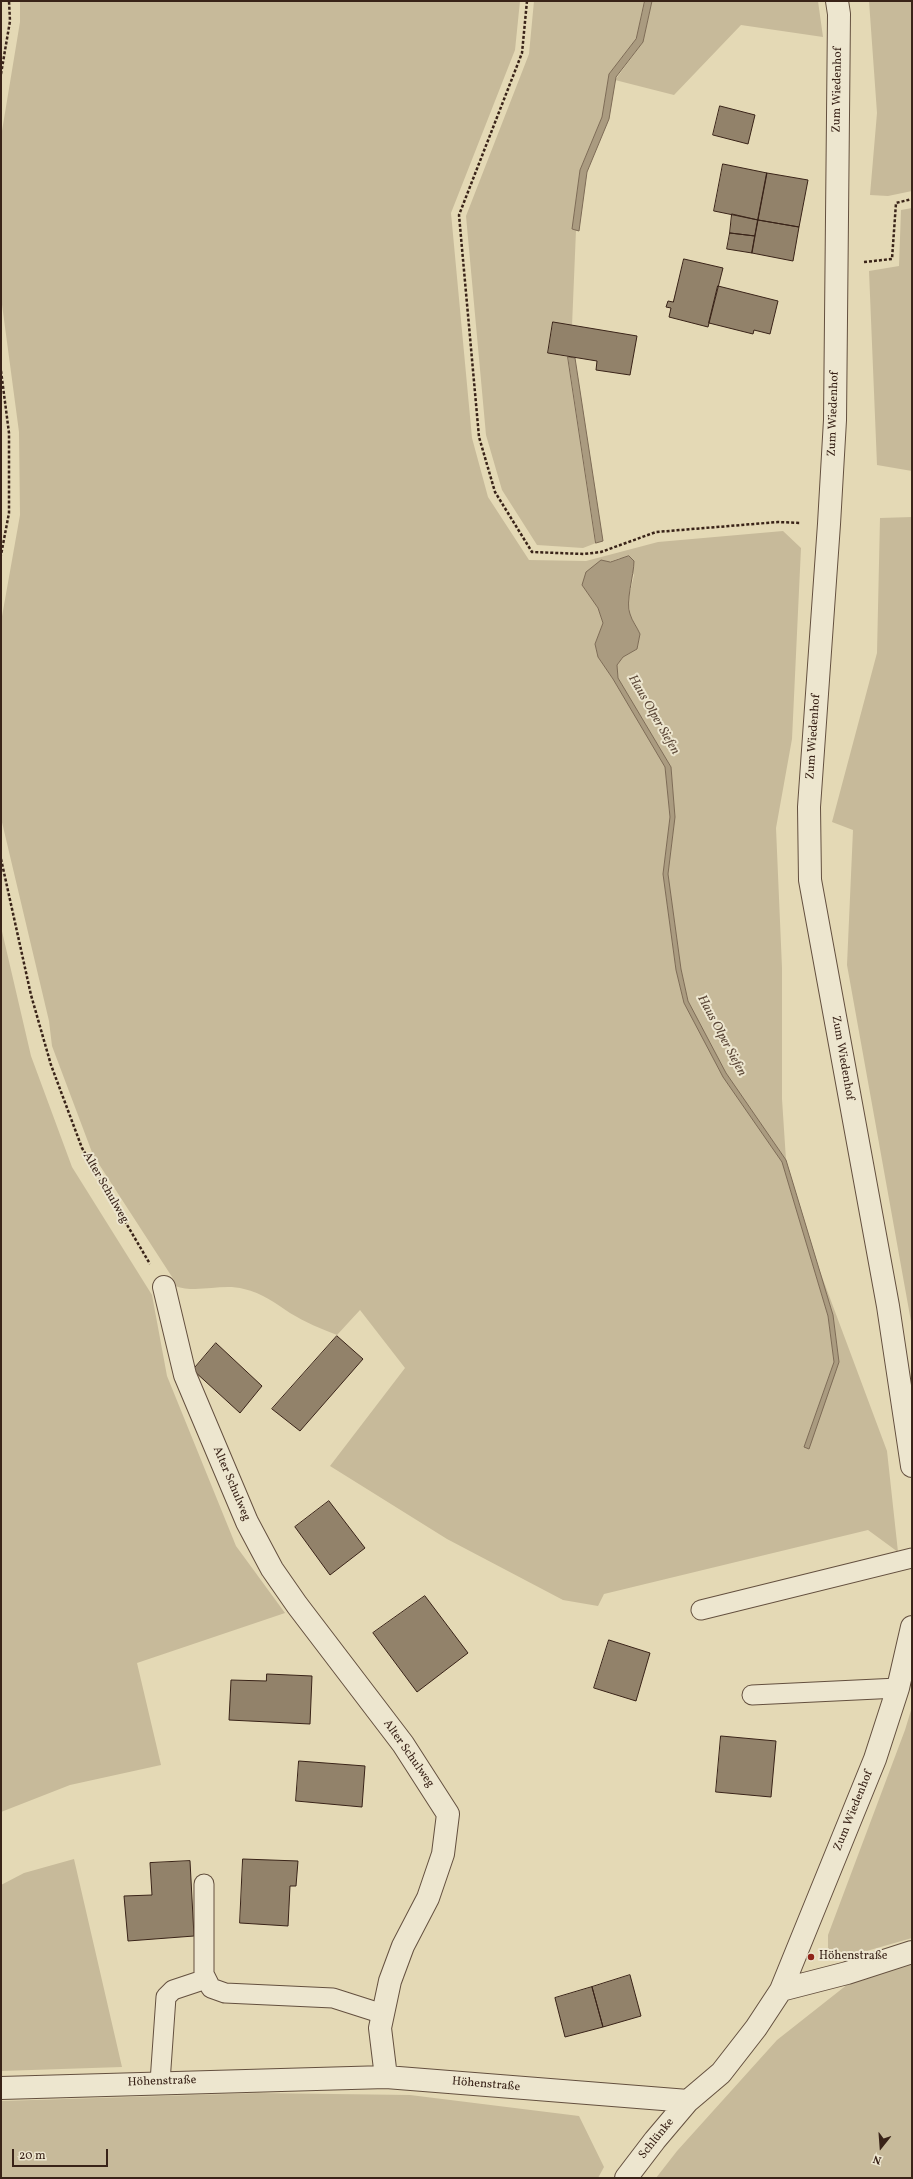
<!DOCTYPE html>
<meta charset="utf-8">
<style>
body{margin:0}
#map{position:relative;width:913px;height:2179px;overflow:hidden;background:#e4d9b5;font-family:Vollkorn,serif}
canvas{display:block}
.frame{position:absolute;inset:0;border:2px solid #392318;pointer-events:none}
.north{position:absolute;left:861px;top:2127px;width:40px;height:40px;-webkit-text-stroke:3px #ede6cf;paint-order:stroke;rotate:197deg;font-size:11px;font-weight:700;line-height:16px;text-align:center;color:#392318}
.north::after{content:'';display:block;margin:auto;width:14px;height:18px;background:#392318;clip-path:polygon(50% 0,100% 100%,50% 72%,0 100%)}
.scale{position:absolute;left:12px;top:2149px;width:96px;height:18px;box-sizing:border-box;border:2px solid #392318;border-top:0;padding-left:5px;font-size:12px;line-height:14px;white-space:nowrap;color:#392318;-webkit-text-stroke:3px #ede6cf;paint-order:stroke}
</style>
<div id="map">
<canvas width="913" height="2179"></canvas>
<div class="frame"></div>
<div class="north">N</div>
<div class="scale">20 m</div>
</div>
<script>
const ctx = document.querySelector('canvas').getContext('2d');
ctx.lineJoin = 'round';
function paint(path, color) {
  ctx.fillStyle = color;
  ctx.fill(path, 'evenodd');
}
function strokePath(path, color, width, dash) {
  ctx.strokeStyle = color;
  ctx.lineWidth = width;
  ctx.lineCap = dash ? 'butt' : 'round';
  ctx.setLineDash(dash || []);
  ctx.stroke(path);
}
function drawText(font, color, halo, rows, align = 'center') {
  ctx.font = font + ' Vollkorn,serif';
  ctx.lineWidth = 4;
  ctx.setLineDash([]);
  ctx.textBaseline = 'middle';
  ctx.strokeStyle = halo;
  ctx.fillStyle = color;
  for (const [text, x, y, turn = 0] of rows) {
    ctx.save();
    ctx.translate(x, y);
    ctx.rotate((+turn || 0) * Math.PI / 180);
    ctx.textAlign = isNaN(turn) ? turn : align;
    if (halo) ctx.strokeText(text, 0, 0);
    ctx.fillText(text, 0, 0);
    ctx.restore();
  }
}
const green = new Path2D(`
 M20,1h500l-5,49 -64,163 21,225 16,59 41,63 57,1 72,-19 125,-11 18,17 -9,191 -16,89 6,140v131l4,61 -60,-87 -38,-72 -7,-32 -13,-95 7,-57 -4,-50 -53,-89 -1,-13 6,-8 14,-8 3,-15 -11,-21v-17l5,-21 -14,-17 -11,4 -27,23 16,23 5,15 -8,21 3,13 15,22 52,88 5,50 -7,57 13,96 8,33 39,74 59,85 46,154 6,46 -30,85 35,-85 -6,-47 -15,-49 69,185 11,101 -30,-22 -264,64 -6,12 -35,-6 -116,-61 -117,-73 75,-98 -45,-58 -23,25c-16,-6 -32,-13 -47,-22 -15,-10 -28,-20 -46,-24 -23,-6 -46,5 -69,-3l-1,-6 -81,-125 -41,-109 -3,-25 -48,-203v-196l19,-107 -1,-83 -18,-135v-160l19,-115z
 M534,1h111l-9,38 -27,35 -7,43 -22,53 -8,60h4l-4,96 -19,-4 -5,31 20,4 28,186 -13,5 -46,-3 -35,-55 -16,-55 -20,-219 63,-162z
 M652,1h166l5,36 -82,-12 -67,70 -59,-15 28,-38z
 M869,1h43v190l-24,5 -18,-1 7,-82z
 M912,208v263l-35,-6 -8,-194 30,-5 2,-56z
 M912,517v810l-65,-362 6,-135 -21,-8 45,-169 3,-135z
 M1,927l30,129 41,111 80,128 15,81 69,170 49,67 -148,50 24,102 -91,20 -69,27z
 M912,1707v231l-77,22 -7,-12v-13l77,-205z
 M74,1859l48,208 -121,4v-186l23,-12z
 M912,1963v215h-256l21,-27 100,-111 71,-56z
 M258,2093l152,2 169,21 25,51 -6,11h-597v-77z`);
const water = new Path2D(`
 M645,1h7l-9,41 -27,35 -7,42 -22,53 -8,59 -7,-2 8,-59 22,-53 7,-43 27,-35z
 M568,357l7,1 28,183 -7,2z
 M629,556l5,5c0,14 -9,42 -4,53 2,7 7,13 10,20l-3,15 -14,8 -6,8 1,13 53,89 4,50 -7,57 13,95 7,32 38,72 60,87 47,155 6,47 -30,87 -5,-2 30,-85 -6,-46 -46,-154 -59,-85 -39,-74 -8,-33 -13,-96 7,-57 -5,-50 -52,-88 -15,-22 -3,-13 8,-21 -5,-15 -16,-23 4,-13 15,-12 9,2z`);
const building = new Path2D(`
 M720,106l35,9 -7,29 -35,-9z
 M723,164l44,9 -9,47 -44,-9z
 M767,173l41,7 -9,47 -41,-7z
 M732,214l26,6 -3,16 -25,-3z
 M758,220l41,7 -6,34 -41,-8z
 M730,233l25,3 -3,17 -25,-4z
 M684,259l39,9 -15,59 -39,-10 2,-9 -5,-1 2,-6 5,1z
 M718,286l60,15 -8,33 -16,-4 -1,4 -44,-11z
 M553,322l84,14 -7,39 -34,-5 1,-9 -49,-8z
 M337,1336l26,23 -63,72 -28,-22z
 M216,1343l46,43 -22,27 -47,-43z
 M329,1501l36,47 -35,27 -35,-48z
 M425,1596l43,57 -51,39 -44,-59z
 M609,1640l41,13 -14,48 -42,-13z
 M267,1674l45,2 -2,48 -81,-4 2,-40 35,1z
 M721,1736l55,5 -5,56 -55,-5z
 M299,1761l66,5 -3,41 -66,-6z
 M243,1859l55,2 -2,25h-6l-2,40 -48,-3z
 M190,1861l4,75 -66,5 -4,-45 28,-1 -2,-32z
 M630,1975l11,41 -38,11 -11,-40z
 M592,1987l11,40 -38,10 -10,-39z`);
const path = new Path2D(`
 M527,1l-5,52 -63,162 20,222 16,55 37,60 52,2 17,-2 55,-20 122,-10 23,1
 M1,74l9,-53 -1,-20
 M864,262l28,-3 4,-56 16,-4
 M1,371l8,62v80l-8,42
 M1,859l30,136 20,70 31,83 68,116`);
const lane = new Path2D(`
 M701,1610l211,-52
 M752,1695l146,-7
 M204,1884v90l7,14 14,5 108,5 50,16
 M160,2082l6,-85 7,-7 33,-11`);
const street = new Path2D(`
 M837,1l2,13 -4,406 -6,104 -20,283 1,73 78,426 24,160
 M164,1287l21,88 62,147 25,47 25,36 106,139 45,70 -5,40 -15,44 -25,48 -13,35 -10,47 6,49
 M781,1990l66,-17 65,-21
 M1,2088l385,-11 302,24
 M626,2178l29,-38 33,-39 33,-28 35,-45 25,-38 94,-231 23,-71 14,-61`);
const markers = [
 [811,1957,4,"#8f2418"]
];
const streetNames = [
 ["Zum Wiedenhof",838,90,-89],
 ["Zum Wiedenhof",834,414,-88],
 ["Zum Wiedenhof",814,737,-86],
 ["Zum Wiedenhof",842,1058,80],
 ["Alter Schulweg",105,1188,60],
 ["Alter Schulweg",231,1484,67],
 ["Alter Schulweg",408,1754,55],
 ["Zum Wiedenhof",854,1811,-68],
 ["Höhenstraße",162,2082,-2],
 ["Höhenstraße",486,2085,5],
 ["Schlünke",657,2139,-51]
];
const poiNames = [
 ["Höhenstraße",819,1957]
];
const waterNames = [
 ["Haus Olper Siefen",653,715,60],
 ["Haus Olper Siefen",721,1036,62]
];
paint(green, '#c7ba9a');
paint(water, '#aa9b80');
strokePath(water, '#7d6b56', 1);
paint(building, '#92826a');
strokePath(building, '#392318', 1);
strokePath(lane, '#64503f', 21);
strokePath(street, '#64503f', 24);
strokePath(path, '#392318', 2.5, [3, 2]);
strokePath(lane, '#ede6cf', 19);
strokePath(street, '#ede6cf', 22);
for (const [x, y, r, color] of markers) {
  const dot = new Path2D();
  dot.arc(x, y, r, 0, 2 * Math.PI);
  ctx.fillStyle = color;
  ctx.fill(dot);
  strokePath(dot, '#ede6cf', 1.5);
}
drawText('12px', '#392318', '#ede6cf', streetNames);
drawText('12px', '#392318', '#ede6cf', poiNames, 'left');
drawText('italic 13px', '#5b4737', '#ede6cf', waterNames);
</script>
